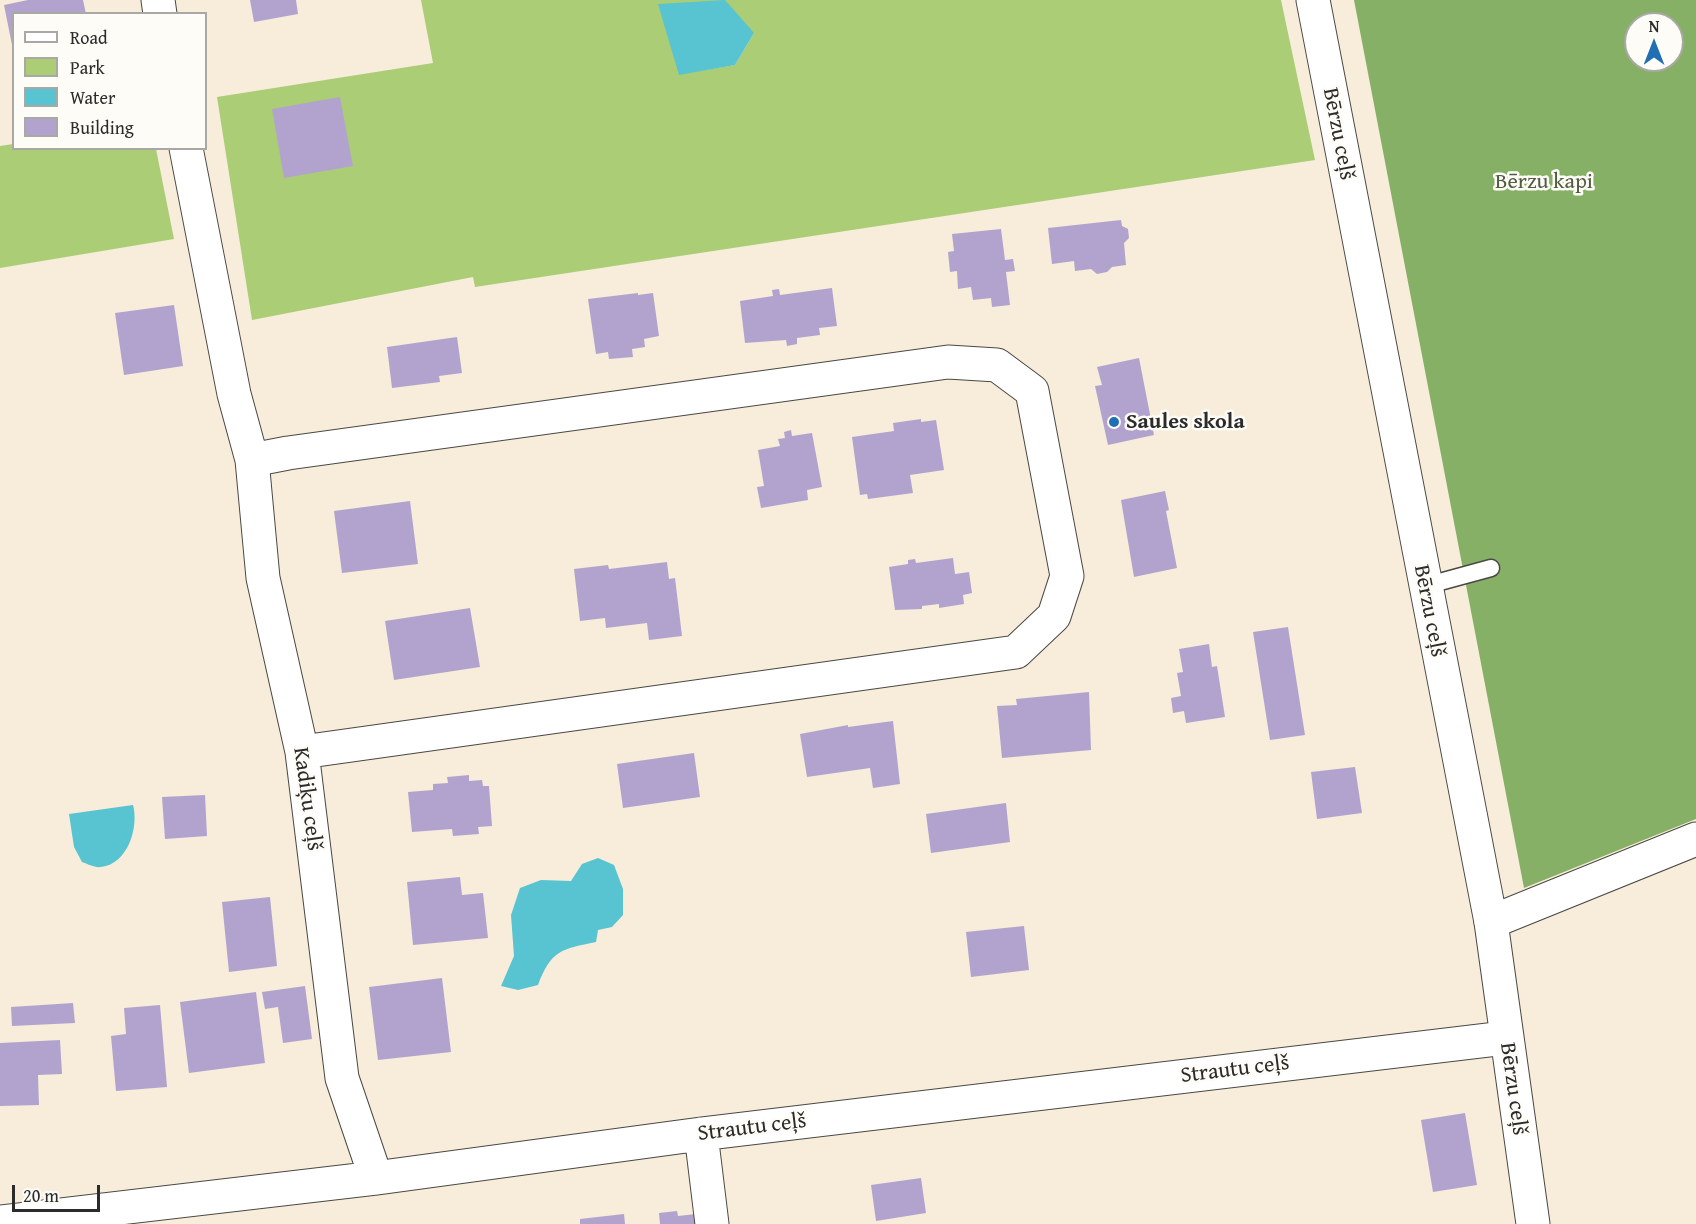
<!DOCTYPE html>
<meta charset="utf-8">
<style>
body{margin:0}
#map{position:relative;width:1696px;height:1224px;overflow:hidden;background:#f7edda;font-family:"Gentium Book Plus",serif}
canvas{display:block}
.legend{position:absolute;left:12px;top:12px;width:195px;height:138px;box-sizing:border-box;background:#fdfcf7;border:2px solid #a9a8a5;margin:0;padding:8px 10px;list-style:none;font-size:18px;color:#2b2b2b}
.legend li{display:flex;align-items:center;gap:12px;height:30px}
.legend b{width:30px;border:2px solid #a9a8a5}
.north{position:absolute;left:1624px;top:12px;width:60px;height:60px;box-sizing:border-box;background:#fdfcf7;border:2px solid #a9a8a5;border-radius:50%;rotate:0deg;font-size:16px;font-weight:700;line-height:24px;text-align:center;color:#2b2b2b}
.north::after{content:'';display:block;margin:auto;width:21px;height:27px;background:#1f6fb2;clip-path:polygon(50% 0,100% 100%,50% 72%,0 100%)}
.scale{position:absolute;left:12px;top:1185px;width:88px;height:27px;box-sizing:border-box;border:3px solid #2b2b2b;border-top:0;padding-left:8px;font-size:18px;line-height:21px;white-space:nowrap;color:#2b2b2b;-webkit-text-stroke:4px #fdfcf7;paint-order:stroke}
</style>
<div id="map">
<canvas width="1696" height="1224"></canvas>
<ul class="legend">
<li><b style="height:8px;background:#fff"></b>Road</li>
<li><b style="height:16px;background:#aacd76"></b>Park</li>
<li><b style="height:16px;background:#58c3d1"></b>Water</li>
<li><b style="height:16px;background:#b2a3ce"></b>Building</li>
</ul>
<div class="north">N</div>
<div class="scale">20 m</div>
</div>
<script>
const ctx = document.querySelector('canvas').getContext('2d');
ctx.lineJoin = 'round';
function paint(path, color) {
  ctx.fillStyle = color;
  ctx.fill(path, 'evenodd');
}
function strokePath(path, color, width, dash) {
  ctx.strokeStyle = color;
  ctx.lineWidth = width;
  ctx.lineCap = dash ? 'butt' : 'round';
  ctx.setLineDash(dash || []);
  ctx.stroke(path);
}
function drawText(font, color, halo, rows, align = 'center') {
  ctx.font = font + ' "Gentium Book Plus",serif';
  ctx.lineWidth = 5;
  ctx.setLineDash([]);
  ctx.textBaseline = 'middle';
  ctx.strokeStyle = halo;
  ctx.fillStyle = color;
  for (const [text, x, y, turn = 0] of rows) {
    ctx.save();
    ctx.translate(x, y);
    ctx.rotate((+turn || 0) * Math.PI / 180);
    ctx.textAlign = isNaN(turn) ? turn : align;
    if (halo) ctx.strokeText(text, 0, 0);
    ctx.fillText(text, 0, 0);
    ctx.restore();
  }
}
const green = new Path2D(`
 M421,0h860l34,160 -840,127 -2,-10 -221,43 -35,-223 216,-34zM754,33l-19,32 -56,9z
 M13,144l1,4 142,1 18,90 -174,29v-122z`);
const forest = new Path2D(`
 M1354,0h342v819l-172,69zM1636,24h36v36h-36z`);
const water = new Path2D(`
 M725,0l29,33 -19,32 -56,10 -21,-71z
 M133,805c6,22 -5,59 -32,62 -6,1 -13,-3 -19,-5l-8,-15 -5,-33z
 M598,858l16,7 9,24v26l-11,12 -14,3 -2,12c-34,7 -45,8 -58,43l-20,5 -17,-4 13,-30 -3,-41 9,-27 21,-8 30,1 11,-17z`);
const building = new Path2D(`
 M28,0h55l3,14h-72l-2,31 -8,-40z
 M250,0h46l2,14 -44,8z
 M340,97l13,69 -69,12 -12,-69z
 M1121,220l1,6 6,3 1,9 -5,5 2,22 -14,2 -5,5 -10,2 -6,-5 -16,2 -1,-10 -22,3 -4,-36z
 M1001,229l4,31 8,-1 2,12 -9,1 4,33 -18,2 -1,-9 -18,2 -2,-13 -13,2 -1,-18 -7,1 -2,-20 6,-1 -2,-17z
 M832,288l5,38 -18,2 1,7 -23,3v6l-10,2 -1,-6 -41,3 -5,-42 33,-5 -1,-6 7,-1 1,6z
 M638,293v2l15,-2 6,43 -15,3 1,8 -13,2 1,8 -24,2 -1,-7 -12,2 -8,-55z
 M174,305l9,61 -59,9 -9,-62z
 M457,337l5,36 -23,3 1,6 -48,6 -5,-41z
 M1139,358l15,77 -46,10 -13,-59 7,-1 -5,-18z
 M921,419v3l15,-2 8,50 -34,5 3,18 -45,6 -1,-5 -7,1 -8,-58 42,-6 -1,-8z
 M791,430l1,6 20,-3 10,54 -15,3 1,10 -47,8 -4,-21 7,-1 -6,-36 22,-4 -2,-7 7,-1 -1,-6z
 M1165,491l4,19 -3,1 11,57 -43,9 -13,-77z
 M410,501l8,63 -76,9 -8,-62z
 M953,558l2,16 14,-2 3,21 -9,2 1,9 -25,4v-4l-17,2v3l-27,1 -6,-43 19,-3v-4l7,-1 1,4z
 M667,562l2,17 6,-1 7,58 -33,4 -2,-17 -41,5 -1,-10 -25,3 -6,-52 34,-4 1,4z
 M470,608l10,59 -86,13 -9,-59z
 M1288,627l17,108 -35,5 -17,-108z
 M1209,644l3,23 5,-1 8,51 -39,6 -2,-12 -11,2 -2,-15 10,-2 -4,-23 6,-1 -4,-23z
 M1089,692l2,58 -89,8 -5,-52 20,-1 -1,-6z
 M893,721l7,63 -27,4 -3,-20 -63,9 -7,-43 48,-9v2z
 M694,753l6,44 -77,11 -6,-44z
 M1355,767l7,46 -45,6 -6,-47z
 M469,775v6l13,-1 1,6h6l3,40 -14,1 1,7 -26,2 -1,-7 -40,3 -4,-40 25,-2v-6l15,-1 -1,-6z
 M205,795l2,41 -42,3 -3,-42z
 M1006,803l4,39 -79,11 -5,-39z
 M460,877l2,18 21,-2 5,45 -75,7 -6,-63z
 M270,897l7,69 -48,6 -7,-70z
 M1024,926l5,44 -58,7 -5,-45z
 M442,978l9,74 -73,8 -9,-73z
 M305,986l7,53 -29,4 -5,-36 -13,2 -3,-17z
 M256,992l9,71 -76,10 -9,-71z
 M73,1003l2,20 -63,3 -1,-19z
 M160,1005l7,82 -51,4 -5,-55 15,-2 -2,-26z
 M60,1040l2,34 -24,1 1,30 -39,1v-63z
 M1465,1113l12,72 -44,7 -12,-72z
 M921,1178l5,35 -50,8 -5,-36z
 M677,1211l1,5 18,-2 1,10h-37l-1,-11z
 M624,1214l1,10h-45v-5z`);
const lane = new Path2D(`
 M1425,586l66,-18`);
const street = new Path2D(`
 M158,0l2,14
 M186,148l48,246 18,66 11,118 39,174 40,326 34,100
 M252,460l36,-7 660,-91 49,3 35,26 35,185 -13,40 -38,36 -714,100
 M1491,922l205,-83
 M701,1134l11,90
 M0,1222l376,-44 325,-44 804,-96`);
const secondary = new Path2D(`
 M1313,0l178,922 42,302`);
const markers = [
 [1114,422,6,"#1f6fb2"]
];
const streetNames = [
 ["Bērzu ceļš",1338,134,79],
 ["Bērzu ceļš",1429,611,79],
 ["Kadiķu ceļš",307,799,82],
 ["Strautu ceļš",1235,1070,-7],
 ["Bērzu ceļš",1513,1089,82],
 ["Strautu ceļš",752,1128,-7]
];
const parkNames = [
 ["Bērzu kapi",1544,182]
];
const poiNames = [
 ["Saules skola",1126,422]
];
paint(green, '#aacd76');
paint(forest, '#87b067');
paint(water, '#58c3d1');
paint(building, '#b2a3ce');
strokePath(lane, '#4a4845', 19);
strokePath(street, '#4a4845', 35);
strokePath(secondary, '#4a4845', 35);
strokePath(lane, '#fff', 16);
strokePath(street, '#fff', 33);
strokePath(secondary, '#fff', 33);
for (const [x, y, r, color] of markers) {
  const dot = new Path2D();
  dot.arc(x, y, r, 0, 2 * Math.PI);
  ctx.fillStyle = color;
  ctx.fill(dot);
  strokePath(dot, '#fdfcf7', 2);
}
drawText('22px', '#2b2b2b', '#fdfcf7', streetNames);
drawText('22px', '#515c42', '#fdfcf7', parkNames);
drawText('bold 22px', '#2b2b2b', '#fdfcf7', poiNames, 'left');
</script>
